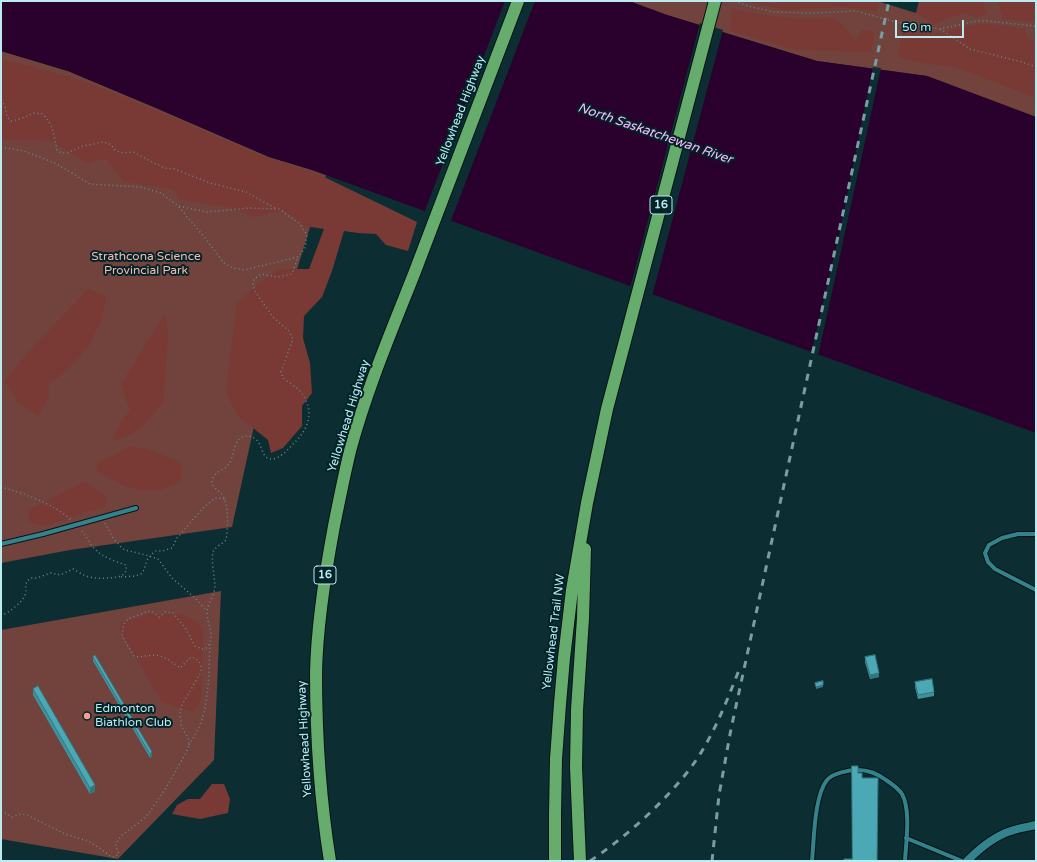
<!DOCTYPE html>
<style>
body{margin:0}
#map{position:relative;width:1037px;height:862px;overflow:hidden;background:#0c2e32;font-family:"Varela Round",sans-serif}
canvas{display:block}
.frame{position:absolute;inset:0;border:2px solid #bbeaf0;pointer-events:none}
.scale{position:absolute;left:895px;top:20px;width:69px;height:18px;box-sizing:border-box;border:2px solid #bbeaf0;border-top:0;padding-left:5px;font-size:12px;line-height:14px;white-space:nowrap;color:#bbeaf0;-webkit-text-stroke:3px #022428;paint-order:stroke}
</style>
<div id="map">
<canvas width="1037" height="862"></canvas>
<div class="frame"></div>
<div class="scale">50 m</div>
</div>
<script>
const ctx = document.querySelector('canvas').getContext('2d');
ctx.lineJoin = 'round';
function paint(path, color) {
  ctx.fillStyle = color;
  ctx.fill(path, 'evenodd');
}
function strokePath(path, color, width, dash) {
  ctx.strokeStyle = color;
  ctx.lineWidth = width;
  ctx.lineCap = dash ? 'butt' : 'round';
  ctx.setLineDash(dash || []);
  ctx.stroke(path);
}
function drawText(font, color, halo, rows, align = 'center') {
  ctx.font = font + ' "Varela Round",sans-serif';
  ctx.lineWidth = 4;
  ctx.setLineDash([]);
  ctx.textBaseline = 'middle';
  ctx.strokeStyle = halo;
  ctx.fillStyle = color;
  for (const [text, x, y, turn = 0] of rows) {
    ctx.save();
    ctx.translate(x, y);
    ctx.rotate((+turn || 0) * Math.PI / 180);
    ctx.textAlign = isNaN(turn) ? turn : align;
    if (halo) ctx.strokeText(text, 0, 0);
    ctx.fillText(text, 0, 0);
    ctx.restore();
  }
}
const green = new Path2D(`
 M629,1h248l39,12 14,-12h106v116l-109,-41 -110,-15 -150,-46z
 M1,51l67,20 88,37 113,49 43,13 14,5 -59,192 -35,160 -162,23 -69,13z
 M221,591l-7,169 -96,99 -117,-20v-209z`);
const forest = new Path2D(`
 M743,1h18l14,3 4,-3h101l-4,11 -27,-5 -31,1 -32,2z
 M919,1h64l4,12 -10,5 -11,-5 -20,6 -12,5 -18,-11z
 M998,1h38v19l-5,2 -28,-3z
 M732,9l38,7 31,3 33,-1 14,13 7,11 7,-12 12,1 -1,11 -2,10 -75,-2 -66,-19z
 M980,24l20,1 25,4 2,9 9,3v57l-80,-31 -27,-3 -31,-7 4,-25 41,1 17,-5z
 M1,59l13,3 70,19 95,39 79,35 58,18 101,49 -9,29 -22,-6 -10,-11 -18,-1 -14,-2 -12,40 -10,26 -18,19 -1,22 7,25 2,30 -10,13v20l-19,22 -12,5 -3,-13 -30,-24 -12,-24 11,-89 24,-21 18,-13h30l15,-40 -20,-3 -21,-16 -29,7 -25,-10 -49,-7 -6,-11 -50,-7 -19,-24 -18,5 -39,-24 -17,1 -30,-1z
 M88,289l18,7 -4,22 -13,28 -25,27 -16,11 1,12 -11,20 -20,-14 -13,-21 18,-23z
 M165,314l3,21 -5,70 -7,5 -8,11 -14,12 -21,8 5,-14 12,-17 -9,-26z
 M128,447l16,1 35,14 3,8 -2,11 -16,8 -21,2 -19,-5 -28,-16 2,-8 12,-5z
 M85,482l21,15 -1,10 -19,5 -40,14 -16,-4 -2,-11 32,-17z
 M149,614h34l17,10 3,9 -2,67 -8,12 -31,-10 -42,-72 1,-7z
 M212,784h12l6,15 -2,14 -28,6 -28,-5 5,-9 11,-6h12z`);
const water = new Path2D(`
 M1,1h628l38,14 150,46 110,15 109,41v316l-291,-105 -433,-158 -43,-13 -113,-49 -88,-37 -67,-20z`);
const pier = new Path2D(`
 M505,1h30l-85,222 -26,-10z
 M700,23l23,7 -71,266 -22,-8z
 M873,67l8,1 -63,288 -7,-2 28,-119z`);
const path = new Path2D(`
 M735,1l13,5 26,6 39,1 43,-2 40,11 44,7 37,-8h10l49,5
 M940,29l30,20 52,13 14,5
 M1,100l4,6 2,11 4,4 9,-2 14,-6 9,1c12,14 10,20 14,36l4,3h6l16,-7 20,-4 5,1 4,3 3,4 6,3 12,-1 6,3 17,9 9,4 9,1 36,14 36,9 31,17
 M1,147l23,4 31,12 35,21 50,3 21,6 17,13 27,32 19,25 9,5 11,2 54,-13 7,-9 2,-13 -8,-12 -20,-14 -29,-1 -43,4 -29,-6
 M1,487c21,6 54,17 70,33
 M105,523l8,15 8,9 4,3 21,5 12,4 14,19 23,20 12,13
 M121,577l14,-1 6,-2 3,-4 3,-10 5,-6 4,-3h7l9,-3 5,-10 27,-31 11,-9 10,1
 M1,616c8,-4 20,-12 24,-21 3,-8 -3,-8 5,-17h7l14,-5 9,2 13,-6c5,3 11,7 17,8 6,2 13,1 19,1 9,-1 19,-1 17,-13 -7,-2 -25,-9 -29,-14 -7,-6 -10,-15 -16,-21
 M189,745c4,-7 8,-13 11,-20 9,-25 9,-54 10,-81
 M1,812l4,1 7,4 9,-3 6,1 38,19 23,7 13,8 9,7 4,1 5,-3 -3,-7v-3l2,-4 4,-5 19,-14 8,-8 17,-25 20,-35 3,-8v-5l-8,-15 -1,-14 3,-8 18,-31c1,-8 -2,-13 -10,-15l-11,11c-11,-8 -18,-15 -33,-12 -5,0 -8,2 -13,0l-12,-20 1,-8 1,-4 4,-5 21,-8 4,1 6,5 2,-1 4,-4 8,1 13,16 9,17 7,3h3c13,-11 1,-26 2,-38 1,-8 7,-15 8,-24 0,-9 -5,-30 -1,-37 3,-4 8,-6 12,-10 2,-14 3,-29 -2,-42 -3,-8 -15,-10 -11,-20 3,-7 12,-8 16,-14 5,-7 4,-22 13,-27 7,-3 15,1 18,8 3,5 3,15 13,14 8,-2 14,-8 19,-14 17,-16 24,-34 8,-54 -5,-5 -12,-9 -17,-13l-2,-6 12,-33 -4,-8 -16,-14 -17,-24 -2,-4 -1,-5 1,-5 7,-5 16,3 15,-3 6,-17`);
const lane = new Path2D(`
 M1036,534h-18l-16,4 -13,7 -4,8 3,9 7,7 41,21
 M1,544l42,-10 93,-26
 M906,838l56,23
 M812,861c2,-20 2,-65 15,-81 6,-7 22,-10 31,-10 10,0 20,4 28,10 6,4 12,8 16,14 9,16 4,49 3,67`);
const street = new Path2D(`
 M967,861c12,-12 27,-25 44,-30 8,-3 17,-4 25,-6`);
const highway = new Path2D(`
 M330,861c-10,-62 -14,-125 -14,-188 1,-49 9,-99 18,-147 5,-25 10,-50 16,-75 16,-60 41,-119 64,-177 34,-91 69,-182 104,-273
 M555,861v-47l1,-55 4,-55 4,-46 8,-68 15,-87 20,-94 108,-408
 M580,861l-4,-94 1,-57 6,-92 2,-69`);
const rail = new Path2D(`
 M1032,860v1
 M590,861c36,-24 76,-60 102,-95 21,-29 34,-63 47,-96
 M712,861l7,-66 12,-66 158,-728`);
const wall = new Path2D(`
 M93,657l59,99 -2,2 -57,-97z
 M865,657l14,20 -9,2 -5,-17z
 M915,682l19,10v4l-16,3 -3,-12z
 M33,689l62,102 -5,3 -57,-99z`);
const shadedWall = new Path2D(`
 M879,673v4l-9,2v-4z
 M823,685v2l-7,2v-2z
 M152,752v4l-2,2v-4z
 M95,785v6l-5,3v-6z`);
const building = new Path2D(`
 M95,655l57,97 -2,2 -57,-97z
 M875,655l4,18 -9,2 -5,-18z
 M932,679l2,13 -16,3 -3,-13z
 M823,681v4l-7,2 -1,-4z
 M38,686l57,99 -5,3 -57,-99z
 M852,766h6v7h4v5h16l-1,83h-33v-2h8z`);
const markers = [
 [87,716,4,"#f59c93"]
];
const shields = [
 [661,205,22],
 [325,575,22]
];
const shieldNames = [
 ["16",661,205],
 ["16",325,575]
];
const streetNames = [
 ["Yellowhead Highway",461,111,-69],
 ["Yellowhead Highway",349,416,-73],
 ["Yellowhead Trail NW",554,632,-83],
 ["Yellowhead Highway",305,739,-93]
];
const parkNames = [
 ["Strathcona Science",146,257],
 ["Provincial Park",146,271]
];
const poiNames = [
 ["Edmonton",95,709],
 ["Biathlon Club",95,723]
];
const waterNames = [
 ["North Saskatchewan River",655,134,19]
];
paint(green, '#72423d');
paint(forest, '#793934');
paint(water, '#2a012c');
paint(pier, '#0c2e32');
strokePath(lane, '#071416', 6);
strokePath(street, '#071416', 10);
strokePath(highway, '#071416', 14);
strokePath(path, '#628b90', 1.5, [1, 3]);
strokePath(lane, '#33838d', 4);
strokePath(street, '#33838d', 8);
strokePath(highway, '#66ac6c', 12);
strokePath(rail, '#759fa4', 3, [7, 7]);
paint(wall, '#40919c');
paint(shadedWall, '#34767f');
paint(building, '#4aa9b5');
strokePath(building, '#34767f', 1);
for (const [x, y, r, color] of markers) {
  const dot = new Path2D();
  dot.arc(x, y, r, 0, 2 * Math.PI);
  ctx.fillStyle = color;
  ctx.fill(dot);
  strokePath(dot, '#022428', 1.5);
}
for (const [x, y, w] of shields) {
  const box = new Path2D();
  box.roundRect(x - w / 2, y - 9, w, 18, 3);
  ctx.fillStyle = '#022428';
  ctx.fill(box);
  strokePath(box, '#bbeaf0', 1);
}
drawText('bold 11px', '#bbeaf0', null, shieldNames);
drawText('12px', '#bbeaf0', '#022428', streetNames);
drawText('12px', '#f6b9b2', '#022428', parkNames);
drawText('12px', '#bbeaf0', '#022428', poiNames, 'left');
drawText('italic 13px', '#fdb8fe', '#022428', waterNames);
</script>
